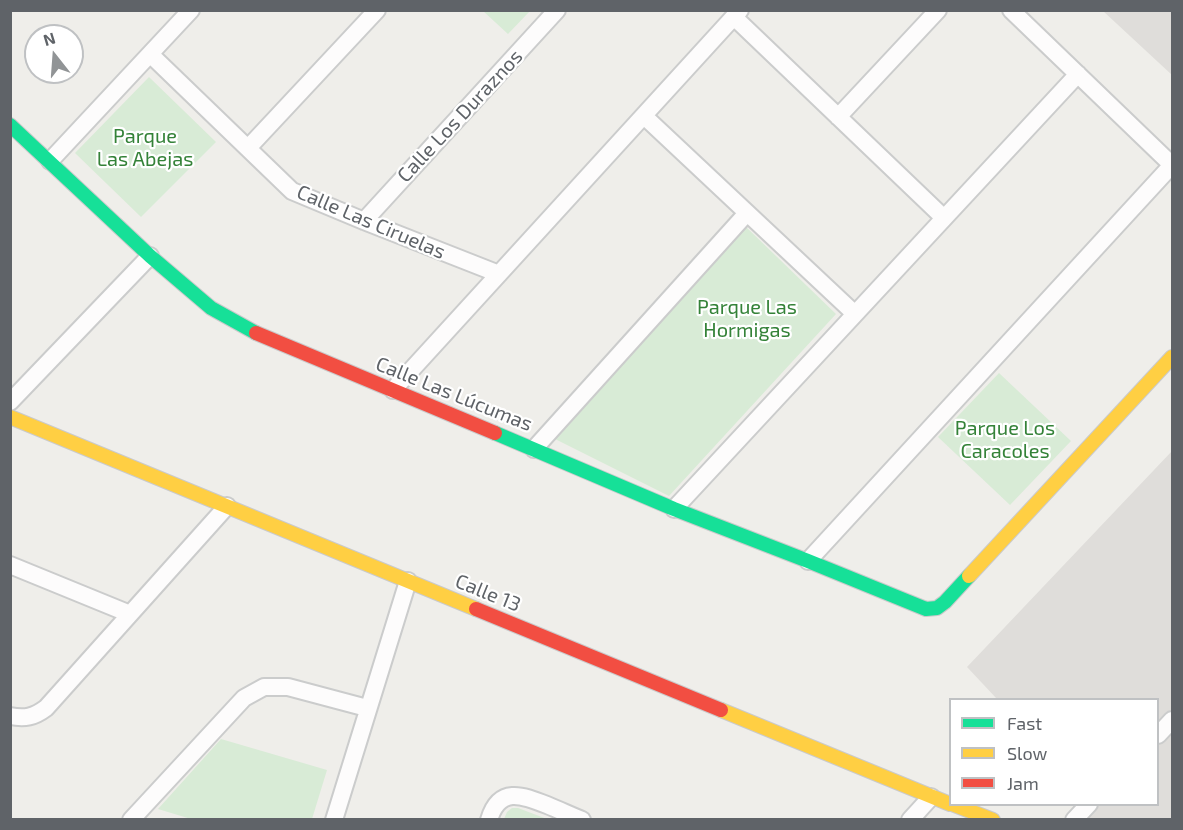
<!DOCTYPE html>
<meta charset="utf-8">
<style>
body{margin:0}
#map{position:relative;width:1183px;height:830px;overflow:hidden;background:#efeeea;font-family:"Exo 2",sans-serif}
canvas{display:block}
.frame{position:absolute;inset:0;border:12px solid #5f6368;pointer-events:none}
.legend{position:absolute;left:949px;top:698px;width:210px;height:108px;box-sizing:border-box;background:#fff;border:2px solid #bfc1c3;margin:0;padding:8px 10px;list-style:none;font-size:18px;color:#5f6368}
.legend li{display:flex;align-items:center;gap:12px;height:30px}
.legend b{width:30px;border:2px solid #bfc1c3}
.north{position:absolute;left:24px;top:24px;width:60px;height:60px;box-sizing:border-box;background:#fff;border:2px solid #bfc1c3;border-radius:50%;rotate:343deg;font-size:16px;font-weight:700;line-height:24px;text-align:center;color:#5f6368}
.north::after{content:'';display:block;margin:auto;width:21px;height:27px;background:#919496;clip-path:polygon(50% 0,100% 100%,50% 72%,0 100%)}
</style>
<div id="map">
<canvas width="1183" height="830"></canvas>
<div class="frame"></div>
<ul class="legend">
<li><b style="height:8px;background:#16e098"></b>Fast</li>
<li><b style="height:8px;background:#ffcf43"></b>Slow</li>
<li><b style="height:8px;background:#f24e42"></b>Jam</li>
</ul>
<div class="north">N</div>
</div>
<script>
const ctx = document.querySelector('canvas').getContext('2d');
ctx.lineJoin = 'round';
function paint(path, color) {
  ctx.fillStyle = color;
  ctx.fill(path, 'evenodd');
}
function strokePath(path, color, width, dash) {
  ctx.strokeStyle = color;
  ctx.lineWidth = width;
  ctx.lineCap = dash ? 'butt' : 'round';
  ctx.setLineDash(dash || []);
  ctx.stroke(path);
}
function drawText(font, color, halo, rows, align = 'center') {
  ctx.font = font + ' "Exo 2",sans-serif';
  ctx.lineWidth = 4.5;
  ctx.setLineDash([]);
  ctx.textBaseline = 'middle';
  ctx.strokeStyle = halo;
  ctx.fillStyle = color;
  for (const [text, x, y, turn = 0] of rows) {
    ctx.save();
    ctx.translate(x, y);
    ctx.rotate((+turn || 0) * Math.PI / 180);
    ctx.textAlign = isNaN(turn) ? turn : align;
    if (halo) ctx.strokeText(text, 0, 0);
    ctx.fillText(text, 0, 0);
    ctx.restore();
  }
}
const industrial = new Path2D(`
 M1103,11h69v64z
 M1172,451v368h-98l-1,-14 85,-1v-104l-161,-1 -30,-32z`);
const green = new Path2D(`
 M483,11h47l-22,23z
 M149,77l67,65 -75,75 -66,-64z
 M746,227l90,87 -167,182 -114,-57z
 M999,373l72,68 -61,64 -72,-68z
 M221,739l106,31 -15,49h-121l-33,-10z
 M512,808h6l29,11h-43l3,-7z`);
const street = new Path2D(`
 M1011,10l161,155
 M734,17l210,201
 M150,54l142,137 72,30 135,53
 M644,116l211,198
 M838,117l100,-107
 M248,148l129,-138
 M50,161l141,-151
 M364,221l193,-211
 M393,390l347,-380
 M10,402l140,-146
 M534,449l213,-236
 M674,509l404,-435
 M808,561l364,-396
 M10,565l120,49
 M10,716c15,3 24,1 36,-8l181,-202
 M1158,735l14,-15
 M131,820l113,-122 20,-11h24l79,21
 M334,820l74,-239
 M489,820c10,-34 33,-25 58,-15 12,5 23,10 35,15
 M910,820l21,-23
 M1074,820l15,-16`);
const fast = new Path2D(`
 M10,125l140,131 61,52 45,25
 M495,433l179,76 134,52 118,48 11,-1 8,-6 24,-26`);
const slow = new Path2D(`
 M10,417l466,192
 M969,576l203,-219
 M721,710l229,94
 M952,804l41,16`);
const jam = new Path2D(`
 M256,333l239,100
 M476,609l245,101`);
const streetNames = [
 ["Calle Los Duraznos",460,116,-47],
 ["Calle Las Ciruelas",371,222,23],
 ["Calle Las Lúcumas",454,394,22],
 ["Calle 13",488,593,22]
];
const parkNames = [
 ["Parque",145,136],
 ["Las Abejas",145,159],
 ["Parque Las",747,307],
 ["Hormigas",747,330],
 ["Parque Los",1005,428],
 ["Caracoles",1005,451]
];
paint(industrial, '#dfddda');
paint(green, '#d8ebd6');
strokePath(street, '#cbcccc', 20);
strokePath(fast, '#cacacb', 16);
strokePath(slow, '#cacacb', 16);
strokePath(jam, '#cacacb', 16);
strokePath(street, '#fdfcfc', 16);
strokePath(fast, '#16e098', 14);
strokePath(slow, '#ffcf43', 14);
strokePath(jam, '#f24e42', 14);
drawText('20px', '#5f6368', '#fff', streetNames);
drawText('20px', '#348238', '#fff', parkNames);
</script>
